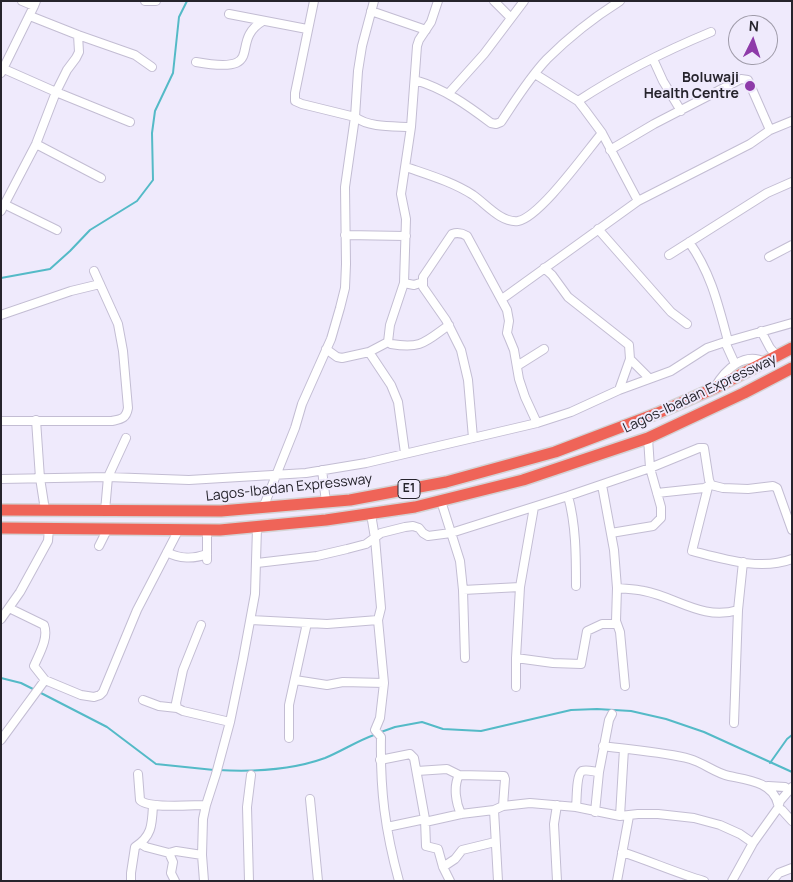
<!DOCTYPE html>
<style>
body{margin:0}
#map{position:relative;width:793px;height:882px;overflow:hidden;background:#efeafc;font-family:Manrope,sans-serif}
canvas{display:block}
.frame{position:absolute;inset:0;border:2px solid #26242c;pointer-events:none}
.north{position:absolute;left:728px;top:15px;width:50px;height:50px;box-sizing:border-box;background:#efeafc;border:1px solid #9f9ba9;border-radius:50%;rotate:4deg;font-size:14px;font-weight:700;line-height:20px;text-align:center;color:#26242c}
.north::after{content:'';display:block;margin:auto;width:18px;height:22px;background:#8e3ba9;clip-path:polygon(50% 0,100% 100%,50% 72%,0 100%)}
</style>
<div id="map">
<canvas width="793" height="882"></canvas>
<div class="frame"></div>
<div class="north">N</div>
</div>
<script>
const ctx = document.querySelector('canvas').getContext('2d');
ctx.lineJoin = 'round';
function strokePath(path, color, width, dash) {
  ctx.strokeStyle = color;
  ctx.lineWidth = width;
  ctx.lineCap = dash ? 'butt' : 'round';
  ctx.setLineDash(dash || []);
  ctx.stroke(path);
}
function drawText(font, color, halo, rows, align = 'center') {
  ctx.font = font + ' Manrope,sans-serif';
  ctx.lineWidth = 4;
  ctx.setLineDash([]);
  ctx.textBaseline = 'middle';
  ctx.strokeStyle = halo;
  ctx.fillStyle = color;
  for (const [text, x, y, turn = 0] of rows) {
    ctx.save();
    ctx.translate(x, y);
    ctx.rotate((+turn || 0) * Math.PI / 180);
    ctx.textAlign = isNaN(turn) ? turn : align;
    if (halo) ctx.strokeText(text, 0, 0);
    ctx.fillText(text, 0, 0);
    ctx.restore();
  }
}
const stream = new Path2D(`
 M1,278l49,-9 20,-18 20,-21 47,-29 16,-21 -1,-47 3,-22 18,-38 6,-56 8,-16
 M1,678l20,5 14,7
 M39,692l68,35 49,37 58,6
 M381,732l14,-5 27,-5 21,7 38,2 90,-21 26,-1 34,2 35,8 38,13 88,40
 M770,763l17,-24 5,-4
 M218,770c36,2 74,0 107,-12 17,-7 32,-17 49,-23`);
const minor = new Path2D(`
 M22,1l12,5 2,-5
 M145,1h11
 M314,1l-19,92v8l7,3 53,13c15,11 38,9 56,10
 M494,1l16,16
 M371,11l55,19
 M229,14l78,15
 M30,16l48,19 57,20 17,12
 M653,59l10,22 18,30
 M196,62c74,13 31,-20 67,-41
 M4,69l52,23 74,30
 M1,73l33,-67
 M535,74l43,27 7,9 17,23 36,68
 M415,80c30,9 52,25 76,43l5,1 5,-2c14,-21 28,-44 46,-63 22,-22 46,-41 73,-58
 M449,93l35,-39 40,-53
 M578,101c41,-27 87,-50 133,-69
 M36,144l65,34
 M610,150l44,-26 87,-45 7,1 22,50
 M406,167c23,8 47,15 67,28 13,9 28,28 45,26 22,-4 68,-69 84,-88
 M6,205l51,25
 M1,211l35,-67 20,-52 11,-22 9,-12 3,-6 -1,-17
 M598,229l73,83 16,12
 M345,235l61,1
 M689,242c22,31 29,62 39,99
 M669,255l98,-62 25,-11
 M769,257l23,-12
 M544,268l8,7 16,22 61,48 1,14 -11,31
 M404,283l10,2 9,-3
 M502,299l136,-98 112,-57 20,-14 22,-9
 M1,315l70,-24 29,-7
 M761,331l9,17 7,8
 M388,342l2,-17 14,-42 2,-64 -5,-25 10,-67 6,-81 2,-6 12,-18 7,-21
 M725,342l10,22
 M326,349l11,8 5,1 27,-6 19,-10 3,2c31,5 34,-2 58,-19
 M369,352l22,33 7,17 7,51
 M630,359l19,19
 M517,366l27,-17
 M715,387c10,-17 29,-36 50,-25
 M36,420l4,58 5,32
 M1,421h111c9,-2 14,-2 16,-13l-5,-57 -5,-27 -24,-53
 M473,438l-5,-58 -7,-30 -15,-30 -23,-33v-10l29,-43c6,-2 10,-1 15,2l40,74 2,11 -2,12 7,17 5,29 6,18 12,26
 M322,470l4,32
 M1,479l107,-2 81,3 117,-7 60,-10 171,-40 34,-11 48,-22 52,-19 36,-23 18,-6 67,-19
 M602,485l12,65 3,38 -1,33 4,11 5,54
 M708,487l-16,64c31,8 69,20 100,8
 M657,493l47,-5 7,-3 12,3 25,1 25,-3 4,2 15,42
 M568,496c8,29 8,60 8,90
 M441,501l19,60 3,29 2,68
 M263,508l32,-80 7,-24 29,-65 9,-31 5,-20 1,-24 -1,-77 10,-70 3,-46 4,-25 12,-45
 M105,511l3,-34 18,-39
 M371,514l4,24 6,70 -3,12 6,63 -4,35 -5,12 6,7c-1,53 4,93 18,144
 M611,533l42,-7 8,-8v-11l-11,-39 -2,-30
 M99,546l8,-16
 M167,552c12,7 27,7 40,2
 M207,560v-30
 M257,563l60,-7 30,-7 19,-5 15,-11 24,-6 8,-1 6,2 4,5 5,3 23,-3 117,-37 82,-28 49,-20h5l5,32 2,5
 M617,588c9,1 18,1 27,3 32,6 59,30 94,19
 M463,590l57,-3
 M9,608l35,17c5,13 -5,29 -10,41l11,14 36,15 13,2 6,-2 3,-3 34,-82 41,-79
 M1,619l19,-27 28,-51 1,-13
 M251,620l76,4 51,-4
 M516,658l37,5 28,1 6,-33 15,-7h14
 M295,680l32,5 16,-3 41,1
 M516,687v-29l4,-71 14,-80
 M143,700l16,6 18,2 6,3 47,11
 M177,708l-1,-5 7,-33 18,-45
 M734,723l4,-113 5,-48
 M289,738v-33l18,-82
 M1,740l44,-60
 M603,746c28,4 61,6 87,13 14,4 25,14 39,17 19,4 44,6 49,28
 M380,760l30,-6 4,4 11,61 1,27 12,3 5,18 7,14
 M417,771l30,-2 12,6 45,1 1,3 -2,27
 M138,774l2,26c8,9 52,5 66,5
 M459,775c-6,12 -3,28 2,39
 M768,786l17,1 4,3
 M310,799l8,82
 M557,805l-3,19 3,57
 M576,807c1,-7 0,-32 6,-36 5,-2 12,1 17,1
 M778,808l4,2 10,11
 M494,810l4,71
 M595,812l4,-40 10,-52 3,-6
 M620,816l4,-67
 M425,822l36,-8 33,-4 9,-4 27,-3 46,4 44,9 18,-2h20l36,4 26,7 20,9 13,9
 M387,827l38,-8
 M141,844l5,3 23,6 7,-2 26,4
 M622,852c28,9 54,21 82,29
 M169,853l4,9 -2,11 4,8
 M443,867l12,-8 7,-9 33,-8
 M131,881v-8l4,-26c17,-11 17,-22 18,-42
 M204,881l-2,-26 1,-36 3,-14 10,-31 14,-52 13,-63 12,-65 2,-66
 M249,881l-2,-74 4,-32
 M617,881l12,-65
 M732,881l21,-38 25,-35 2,-7 12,-14
 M772,881l7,-8 13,-5`);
const highway = new Path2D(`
 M1,510l220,1 129,-11 96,-18 109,-30 103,-39 57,-25 77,-40
 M1,528l219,2 106,-10 89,-13 108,-27 125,-42 96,-45 48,-25`);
const markers = [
 [750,86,6,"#8e3ba9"]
];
const shields = [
 [409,489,22]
];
const shieldNames = [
 ["E1",409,489]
];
const poiNames = [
 ["Boluwaji",739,78],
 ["Health Centre",739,94]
];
const streetNames = [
 ["Lagos-Ibadan Expressway",700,394,-25],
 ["Lagos-Ibadan Expressway",289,488,-6]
];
strokePath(stream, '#54bac7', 2);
strokePath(minor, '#c3bdd3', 10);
strokePath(highway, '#d4d3d5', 14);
strokePath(minor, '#fff', 8);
strokePath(highway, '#ef6458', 11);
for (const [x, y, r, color] of markers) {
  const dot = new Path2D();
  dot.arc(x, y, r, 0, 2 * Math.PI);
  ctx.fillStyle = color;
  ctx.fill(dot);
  strokePath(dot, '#efeafc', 2);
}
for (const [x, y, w] of shields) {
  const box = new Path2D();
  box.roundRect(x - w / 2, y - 9.5, w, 19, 4);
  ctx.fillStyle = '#efeafc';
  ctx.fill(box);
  strokePath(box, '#26242c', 1);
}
drawText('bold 12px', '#26242c', null, shieldNames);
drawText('bold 14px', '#26242c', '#efeafc', poiNames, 'right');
drawText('14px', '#26242c', '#efeafc', streetNames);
</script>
